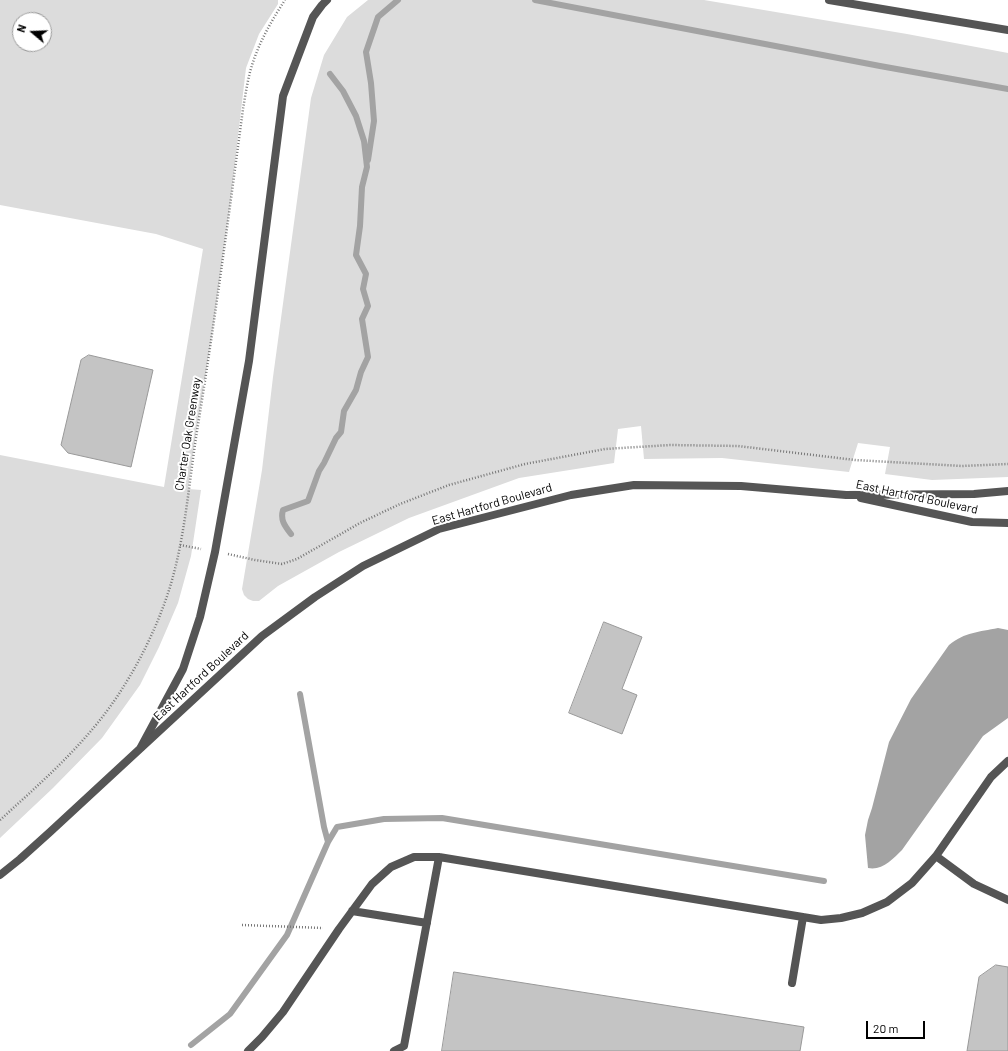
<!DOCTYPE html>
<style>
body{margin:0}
#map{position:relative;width:1008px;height:1051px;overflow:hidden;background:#fff;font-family:Barlow,sans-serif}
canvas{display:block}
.north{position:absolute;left:12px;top:12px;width:40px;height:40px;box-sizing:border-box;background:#fff;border:1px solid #999;border-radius:50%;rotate:289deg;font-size:11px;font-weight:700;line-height:16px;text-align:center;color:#000}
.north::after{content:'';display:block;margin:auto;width:14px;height:18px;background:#000;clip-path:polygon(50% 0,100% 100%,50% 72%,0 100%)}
.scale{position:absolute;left:866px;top:1021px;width:59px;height:18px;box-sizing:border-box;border:2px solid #000;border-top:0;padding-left:5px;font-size:12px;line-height:14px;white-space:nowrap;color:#000;-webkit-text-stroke:3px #fff;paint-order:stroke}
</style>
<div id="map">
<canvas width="1008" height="1051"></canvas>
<div class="north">N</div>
<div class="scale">20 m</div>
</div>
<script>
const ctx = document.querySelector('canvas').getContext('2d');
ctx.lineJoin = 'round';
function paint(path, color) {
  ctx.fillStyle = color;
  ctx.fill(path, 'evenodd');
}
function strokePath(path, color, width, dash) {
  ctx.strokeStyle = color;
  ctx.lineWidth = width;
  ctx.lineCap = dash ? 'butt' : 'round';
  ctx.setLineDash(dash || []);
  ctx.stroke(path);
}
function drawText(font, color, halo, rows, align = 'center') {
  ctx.font = font + ' Barlow,sans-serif';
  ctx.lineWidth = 4;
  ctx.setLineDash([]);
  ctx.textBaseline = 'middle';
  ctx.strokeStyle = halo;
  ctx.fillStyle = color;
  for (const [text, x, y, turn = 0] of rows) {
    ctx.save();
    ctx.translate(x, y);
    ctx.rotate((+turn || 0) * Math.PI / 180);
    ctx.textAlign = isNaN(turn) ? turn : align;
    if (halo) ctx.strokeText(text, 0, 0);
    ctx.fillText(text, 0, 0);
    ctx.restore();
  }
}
const green = new Path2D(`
 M0,0h278v4l-19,30 -13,34 -16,137 -18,130 -20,124 -4,30 13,1 -10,66 -13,47 -19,44 -19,38 -38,53 -49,50 -53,50v-383l164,32 39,-238 -47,-15 -156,-29zM20,20h24v24h-24z
 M368,0h336l203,34 101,19v424l-76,3 -47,-6 5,-27 -32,-4 -9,29 -127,-14 -78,1 -3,-33 -23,3 -4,34 -95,15 -110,40 -70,34 -61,34 -19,15h-6l-5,-2 -4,-4 -2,-6 20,-119 11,-93 38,-279 13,-43 23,-38z`);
const water = new Path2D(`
 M998,628l10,2v88l-25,18 -81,114c-9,9 -20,21 -34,18l-3,-33 3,-15 4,-12 17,-66 22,-43 38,-54c16,-13 30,-13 49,-17z`);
const stream = new Path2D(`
 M535,0l345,66 128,23
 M368,160l6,-39 -3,-38 -5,-31 12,-35 20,-17
 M291,534c-6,-8 -11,-14 -8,-24l25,-9 11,-30 5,-8 12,-25 5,-6 3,-21 12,-21 5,-18 7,-15 -6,-38 6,-13 -5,-17 3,-15 -10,-19 4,-29 2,-39 5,-20 -3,-26 -8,-25 -13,-25 -13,-17
 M328,842l9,-15 47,-8 58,-1 382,63
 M191,1045l39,-31 57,-79 41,-93 -4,-15 -24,-133`);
const building = new Path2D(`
 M89,355l64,15 -22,97 -63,-14 -7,-8 20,-85z
 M604,622l38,15 -20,52 15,6 -15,39 -53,-21z
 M996,965l12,2v84h-41l12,-74z
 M454,972l350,55 -4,24h-358z`);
const path = new Path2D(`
 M180,545l21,4
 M228,554l27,6 27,4 15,-5 63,-36 40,-19 49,-19 76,-21 80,-15 65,-4 68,1 117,14 107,6 46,-2
 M0,820c44,-40 90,-80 122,-131 20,-31 37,-67 48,-102 16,-53 19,-108 28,-162 17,-105 31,-211 45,-316 2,-12 4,-25 7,-37 7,-26 20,-49 35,-72
 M242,925l81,3`);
const service = new Path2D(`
 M829,0l179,30
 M141,747l42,-78 17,-52 15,-65 34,-191 34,-265 30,-79 9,-12 5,-5
 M936,856l55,-79 17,-16
 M352,911l75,12
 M792,983l11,-66
 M248,1051l14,-14 21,-25 56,-83 33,-45 19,-17 23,-10h25l382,63 20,-2 21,-5 25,-11 25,-19 24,-27 38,28 34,16
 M394,1051l10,-5 35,-189`);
const minor = new Path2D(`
 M861,498l111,24 36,1
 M0,875l20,-16 30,-27 212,-196 53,-39 48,-31 76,-37 132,-34 63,-10 107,1 105,9 128,-1 34,-3`);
const streetNames = [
 ["Charter Oak Greenway",188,434,-81],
 ["East Hartford Boulevard",917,497,12],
 ["East Hartford Boulevard",492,504,-16],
 ["East Hartford Boulevard",201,676,-43]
];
paint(green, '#dcdcdc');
paint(water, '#a3a3a3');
strokePath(stream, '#a3a3a3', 6);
paint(building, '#c4c4c4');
strokePath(building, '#999', 1);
strokePath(path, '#777', 2.5, [1, 2]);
strokePath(service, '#555', 8);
strokePath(minor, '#555', 8);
drawText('12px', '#000', '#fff', streetNames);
</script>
